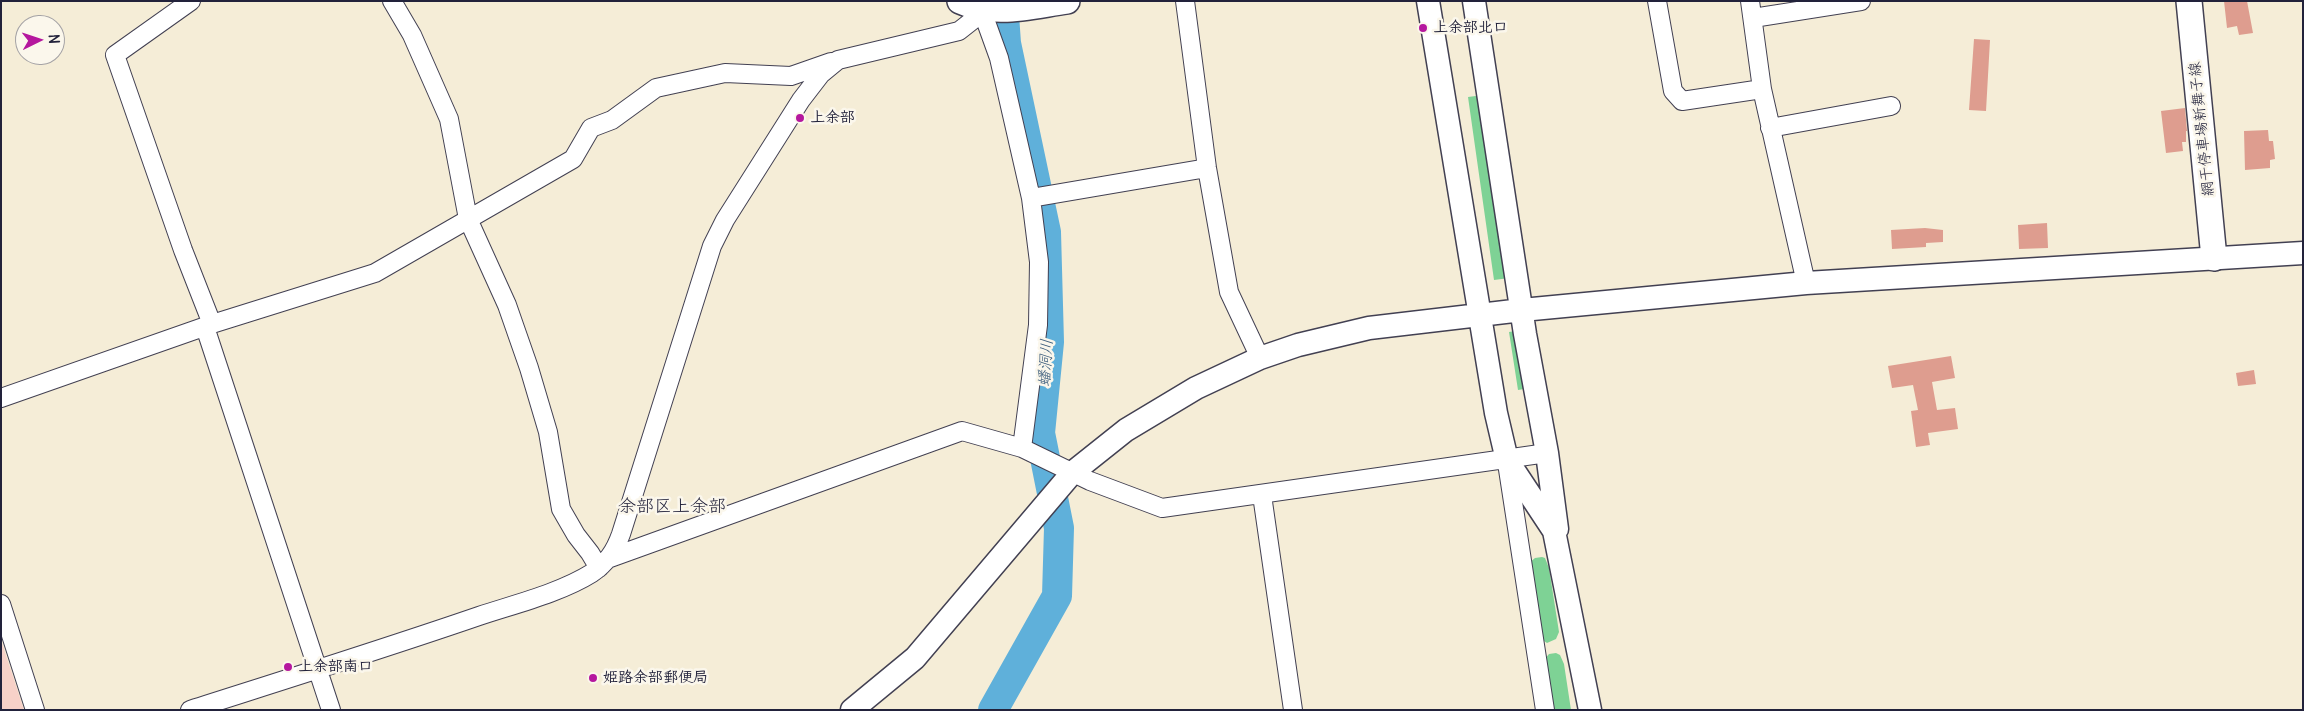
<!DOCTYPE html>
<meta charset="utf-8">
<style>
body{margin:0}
#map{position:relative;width:2304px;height:711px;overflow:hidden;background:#f5edd7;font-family:Delius,sans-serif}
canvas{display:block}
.frame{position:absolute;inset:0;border:2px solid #22223b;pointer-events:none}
.north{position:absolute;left:15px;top:15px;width:50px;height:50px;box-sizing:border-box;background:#fbf7ec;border:1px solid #a4a2a5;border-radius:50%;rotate:86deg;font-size:14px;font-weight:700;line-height:20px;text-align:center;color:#22223b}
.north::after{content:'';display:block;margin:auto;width:18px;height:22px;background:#b5179e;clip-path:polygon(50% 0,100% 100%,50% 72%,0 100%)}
</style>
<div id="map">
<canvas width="2304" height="711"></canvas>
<div class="frame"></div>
<div class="north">N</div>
</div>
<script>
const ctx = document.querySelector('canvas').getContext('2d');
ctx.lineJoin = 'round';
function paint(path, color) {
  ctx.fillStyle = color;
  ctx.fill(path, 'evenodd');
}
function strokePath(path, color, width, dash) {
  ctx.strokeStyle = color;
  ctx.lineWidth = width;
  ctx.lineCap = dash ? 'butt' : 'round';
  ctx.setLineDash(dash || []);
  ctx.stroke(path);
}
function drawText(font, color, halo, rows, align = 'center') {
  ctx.font = font + ' Delius,"Klee One",sans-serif';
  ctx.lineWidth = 5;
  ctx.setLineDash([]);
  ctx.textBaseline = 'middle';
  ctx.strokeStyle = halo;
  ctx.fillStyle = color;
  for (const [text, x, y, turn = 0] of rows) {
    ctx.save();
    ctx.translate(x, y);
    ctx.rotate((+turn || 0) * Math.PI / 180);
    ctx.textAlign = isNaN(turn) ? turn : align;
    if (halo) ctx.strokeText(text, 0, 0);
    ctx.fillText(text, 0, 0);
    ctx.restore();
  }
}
const built = new Path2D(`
 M1,640l23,70h-23z`);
const green = new Path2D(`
 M1491,94l26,183 -23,3 -26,-183z
 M1521,330l9,58 -12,2 -9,-58z
 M1542,557l3,1 4,10 10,64 -3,7 -9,4 -6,-4 -12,-76 6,-5z
 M1556,653l4,2 4,9 7,46h-21l-6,-50 5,-6z`);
const river = new Path2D(`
 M993,710l64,-114 2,-68 -19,-95 9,-91 -3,-110 -40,-189 -3,-42`);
const building = new Path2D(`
 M2224,1h23l6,32 -14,2 -2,-9 -10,2z
 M1974,39l16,1 -4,71 -17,-1z
 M2185,108l2,23h-1v11h-4l1,9 -17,2 -5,-42z
 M2268,130l1,11h4l2,18 -5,1v8l-25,2 -1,-39z
 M2047,223l1,25 -29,1 -1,-24z
 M1925,228l18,2v12l-17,1v4l-34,2 -1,-19z
 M1951,356l4,22 -23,4 5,28 18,-2 3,21 -30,4 2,12 -14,2 -5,-36 7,-1 -5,-25 -21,3 -4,-22z
 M2254,370l2,14 -18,2 -2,-13z`);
const minor = new Path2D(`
 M191,1l-76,54 68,195 29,74
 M392,1l20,34 37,84 19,100 39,86 22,63 19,64 13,77 15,26 14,18 9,15
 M1185,1l22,167 22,124 31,66
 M1657,1l16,90 9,10 80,-12
 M1750,1l12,88 44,194
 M981,8l18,50 32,140 8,64 -1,63 -16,123
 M1753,18l108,-17
 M1770,128l121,-22
 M1031,198l176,-30
 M205,327l126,383
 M1,398l211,-74 163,-51 198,-114 18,-31 21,-8 44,-32 69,-15 66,3 40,-14
 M1507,463l38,247
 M1262,495l31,215
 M610,558l352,-127 60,17 68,33 72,27 385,-55
 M1,604l34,106
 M190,710c97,-31 193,-61 289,-94 36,-12 81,-23 113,-43 15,-10 23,-22 29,-39l91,-288 13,-26 76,-120 20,-26 17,-14 121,-29 14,-11 8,-12`);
const tertiary = new Path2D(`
 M1428,1l68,412 11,47 47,71 36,179
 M1474,1l51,333 22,119 10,76
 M852,710l63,-52 157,-185 54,-43 70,-42 64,-30 38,-13 71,-17 153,-18 284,-27 497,-30`);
const secondary = new Path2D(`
 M960,1c34,16 71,5 107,0
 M2189,1l25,257`);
const markers = [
 [1423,28,5,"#b5179e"],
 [800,118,5,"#b5179e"],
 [288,667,5,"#b5179e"],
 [593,678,5,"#b5179e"]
];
const poiNames = [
 ["上余部北口",1433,28],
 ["上余部",810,118],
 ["上余部南口",298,667],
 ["姫路余部郵便局",603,678]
];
const streetNames = [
 ["網干停車場新舞子線",2202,129,-96]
];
const waterNames = [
 ["蟠洞川",1046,363,-86]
];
const quarterNames = [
 ["余部区上余部",672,507]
];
paint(built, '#f7d1c8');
paint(green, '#7ed295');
strokePath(river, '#5fb0da', 30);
paint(building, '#de9d8f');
strokePath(minor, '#424052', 20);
strokePath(tertiary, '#424052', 25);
strokePath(secondary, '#424052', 28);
strokePath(minor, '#fff', 18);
strokePath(tertiary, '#fff', 22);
strokePath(secondary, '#fff', 25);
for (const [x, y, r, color] of markers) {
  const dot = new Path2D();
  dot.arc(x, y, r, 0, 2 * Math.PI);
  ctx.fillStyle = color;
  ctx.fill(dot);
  strokePath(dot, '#fbf7ec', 2);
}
drawText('bold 15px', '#22223b', '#fbf7ec', poiNames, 'left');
drawText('15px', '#22223b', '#fbf7ec', streetNames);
drawText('italic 16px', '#3a5b7b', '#fbf7ec', waterNames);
drawText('18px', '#22223b', '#fbf7ec', quarterNames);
</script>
